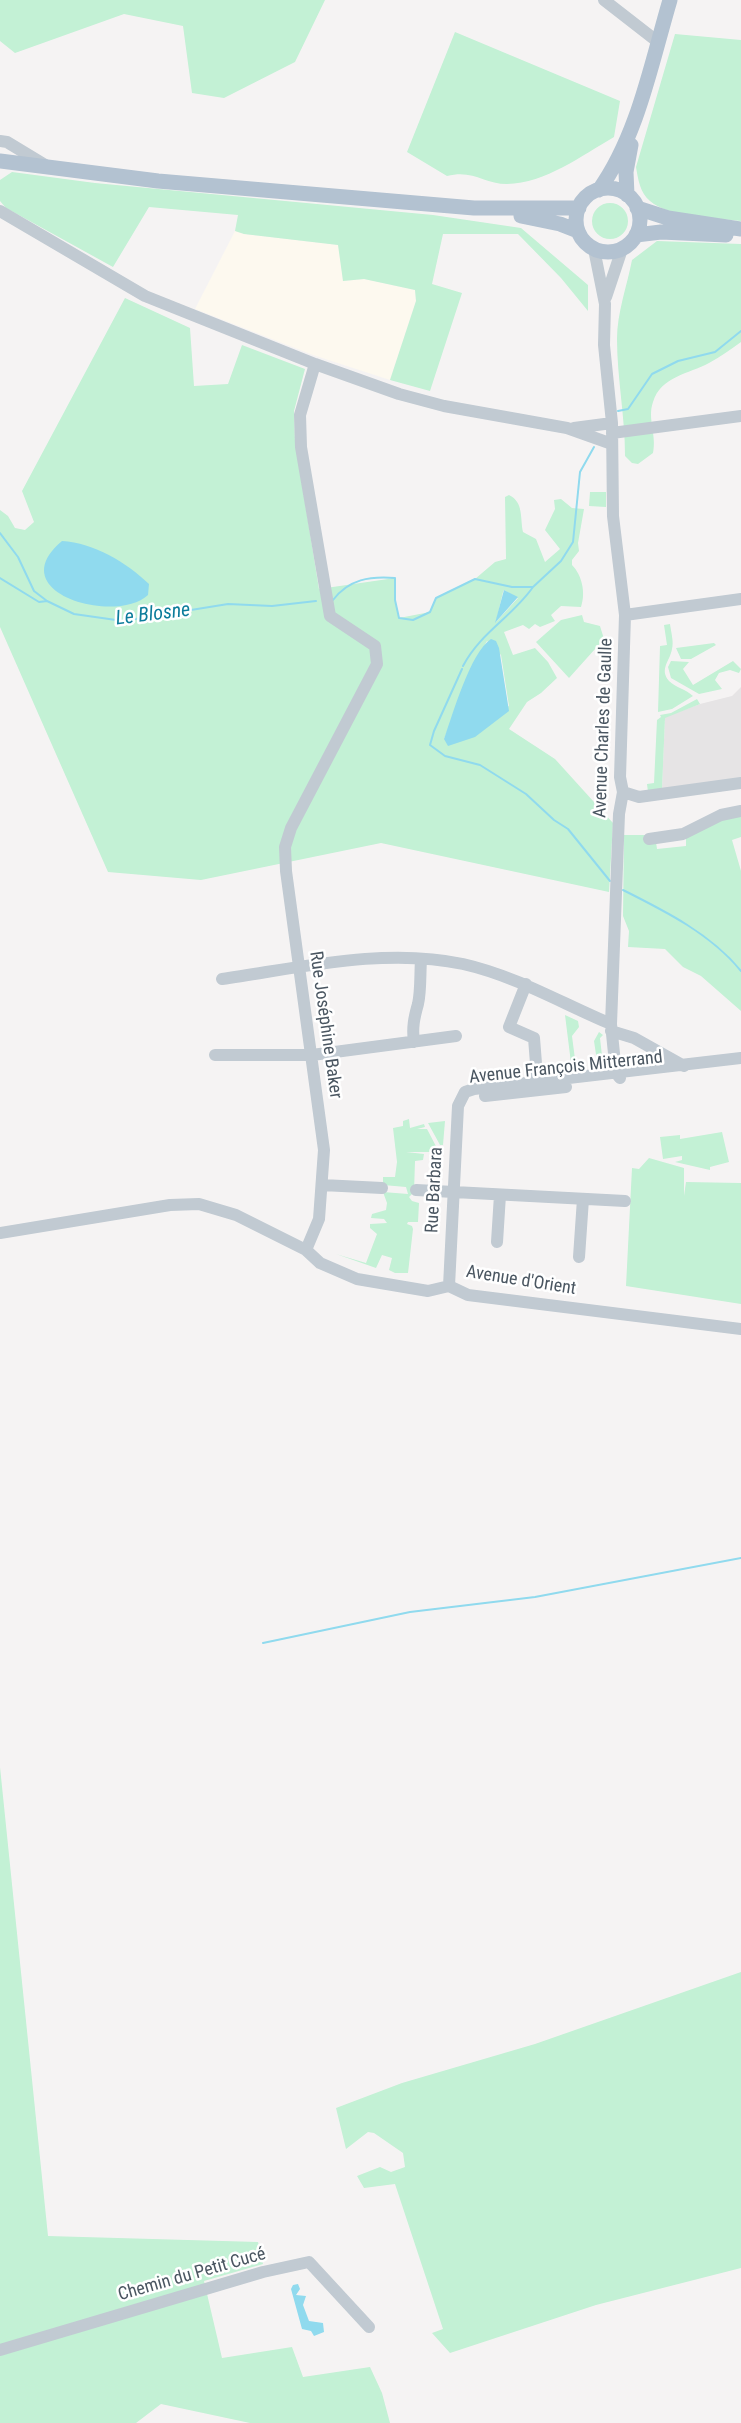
<!DOCTYPE html>
<meta charset="utf-8">
<style>
body{margin:0}
canvas{display:block;background:#f5f3f3}
</style>
<canvas width="741" height="2423"></canvas>
<script>
const ctx = document.querySelector('canvas').getContext('2d');
ctx.lineJoin = 'round';
function paint(path, color) {
  ctx.fillStyle = color;
  ctx.fill(path, 'evenodd');
}
function strokePath(path, color, width, dash) {
  ctx.strokeStyle = color;
  ctx.lineWidth = width;
  ctx.lineCap = dash ? 'butt' : 'round';
  ctx.setLineDash(dash || []);
  ctx.stroke(path);
}
function drawText(font, color, halo, rows, align = 'center') {
  ctx.font = font + ' "Roboto Condensed",sans-serif';
  ctx.lineWidth = 5;
  ctx.setLineDash([]);
  ctx.textBaseline = 'middle';
  ctx.strokeStyle = halo;
  ctx.fillStyle = color;
  for (const [text, x, y, turn = 0] of rows) {
    ctx.save();
    ctx.translate(x, y);
    ctx.rotate((+turn || 0) * Math.PI / 180);
    ctx.textAlign = isNaN(turn) ? turn : align;
    if (halo) ctx.strokeText(text, 0, 0);
    ctx.fillText(text, 0, 0);
    ctx.restore();
  }
}
const commercial = new Path2D(`
 M235,231l9,3 95,11 4,36 21,-2 51,11 1,11 -26,79 -77,-25 -118,-46z`);
const education = new Path2D(`
 M741,687v91l-79,11 3,-72 35,-13 32,-8z`);
const green = new Path2D(`
 M0,0h325l-30,62 -71,36 -32,-5 -9,-67 -59,-12 -109,39 -15,-12z
 M455,32l165,69 -6,36c-33,19 -68,46 -107,47 -23,0 -34,-15 -60,-8l-40,-24z
 M675,34l66,6v181c-23,-3 -74,-4 -91,-20 -10,-8 -12,-22 -14,-34z
 M12,172l83,11 338,32 88,13 67,57v26l-27,-33 -43,-44h-75l-11,50 30,9 -32,98 -40,-11 26,-79 -1,-11 -51,-11 -21,2 -5,-36 -94,-11 -9,-3 3,-16 -89,-8 -36,60 -107,-59 -6,-7v-21z
 M592 221a18 18 0 1 1 36 0a18 18 0 1 1-36 0Z
 M657,241l84,3v98c-10,7 -21,15 -32,21 -20,11 -48,13 -56,39 -6,17 4,33 0,51l-15,11 -6,-1 -7,-7c0,-40 -8,-78 -8,-117 0,-26 10,-53 15,-79z
 M125,298l65,30 4,58 34,-2 14,-39 63,24 -11,42 1,30 24,148 76,-11v22l4,18 31,-6 6,-14 39,-19 20,-17 11,-3 -1,-62 4,-2c15,7 11,24 14,37l13,7 9,23 15,-13 -15,-19 10,-21 -1,-9 7,-1 11,9 12,1 -6,34 1,8 -7,9v5c10,10 14,28 9,42l-20,-1 -10,9 4,6 -15,6 -5,-3 -6,5 -6,-4 -19,7 9,23 22,-7 13,14 9,16 -16,15 -14,9 -18,27 46,30 58,64 -4,69 -228,-49 -180,37 -93,-8 -108,-245v-117l8,6 7,12 10,2 9,-8 -12,-31zM504,590l14,8 -22,24 7,-30zM487,641l14,14 8,51 -65,33 29,-72z
 M590,492h16v15l-17,-1z
 M582,615l2,7 16,4 4,13 -35,39 -33,-36 25,-22z
 M670,624c1,8 4,18 2,25 -2,12 -13,20 -3,32 7,7 17,8 24,15l-21,13 -14,3 2,-66 7,-1 -3,-20z
 M714,643l2,2 -25,14h-10l-5,-11z
 M671,661l18,1 -6,7 10,16 40,-24 8,8 -2,4 -9,-3 -11,3 -4,7 7,9 -23,5 -28,-16 -3,-11z
 M697,699l3,5 -35,14 -3,71 -14,3 -1,-8 7,-1 3,-63 4,-3 -1,-2 11,-2z
 M741,815v22l-9,3 9,31v140l-40,-35 -18,-9 -18,-18 -37,-2 1,-16 -6,-15 1,-81h22l10,7 1,7 29,-3v-10l37,-18z
 M565,1015l13,6 1,6 -7,9 4,31h9v3l-13,1z
 M599,1032l4,3 -3,3 2,18 4,1 1,7 -5,5 -4,-1 -4,-27z
 M409,1119l1,9 14,-4 1,3 -8,2h10l12,23h-33l18,2 -1,6 -8,1 -1,31 -5,5 3,4 7,2 -1,19h-10l-1,2 5,2 1,3 -5,44h-13l-6,-3 3,-12 -10,-3 -6,13 -40,-14 30,9 11,-29 -7,-6v-4l17,-1 -3,-4 -13,-1 1,-4 14,-4 1,-7 -4,-11 25,2 -2,-7 -23,-2v-8h12l2,-15 -4,-34 10,-2v-5z
 M445,1121l-2,24h-3l-12,-22z
 M722,1132l7,30 -19,5v3l-35,-8 7,-2v-4l-19,3 -3,-22 20,-2v4z
 M649,1158l35,10v28l2,-14 55,1v121l-115,-18 6,-118 7,1z
 M0,1767l48,469 210,6 5,22 -59,17 18,77 70,-11 11,30 67,-10 12,26 8,30h-140l-89,-19 -25,19h-136z
 M741,1972v296l-145,37 -146,48 -18,-20 11,-4 -48,-145 -31,4 -7,-12 23,-9 11,5 14,-5 -2,-14 -29,-20 -6,-1 -22,17 -10,-41 66,-25 133,-39z`);
const water = new Path2D(`
 M62,541c32,2 64,21 87,43l-1,11c-32,30 -148,-2 -86,-54z
 M504,590l14,7 -23,26z
 M491,639l5,2 3,7 10,63 -34,26 -27,9 -4,-7c9,-25 26,-86 47,-100z
 M298,2284l2,5 -4,6 10,1 -3,9 6,16 14,2 1,9 -10,4 -3,-5 -9,-2 -11,-40 2,-4z`);
const stream = new Path2D(`
 M618,411l10,-2 24,-35 26,-13 37,-9 26,-21
 M0,533l18,24 16,34 13,10
 M0,578l39,24 8,-1 27,13 49,7 105,-17 44,2 44,-5
 M333,600c16,-21 37,-24 62,-22v22l4,18 14,2 17,-8 6,-14 39,-19 37,8h21l28,-26 12,-19 7,-70 14,-25
 M463,666c17,-33 49,-49 70,-79
 M462,669l-28,62 -4,14 15,11 35,9 46,29 28,26 14,9 42,52
 M623,890c42,21 88,44 118,81
 M263,1643l147,-31 125,-15 206,-39`);
const minor = new Path2D(`
 M604,0l54,42
 M0,141l7,1 38,23
 M0,211l145,85 170,68 84,30 45,12 123,22 45,16
 M594,249l11,55 -1,41 8,78 1,93 12,99 -5,162 3,15 -4,22 -8,210
 M606,297l16,-48
 M574,428l38,-5
 M612,433l129,-17
 M625,615l116,-16
 M623,792l16,5 102,-14
 M649,839l34,-5 38,-19 20,-4
 M222,979c77,-11 163,-32 241,-15 53,12 98,39 148,60l5,49 4,5
 M526,984l-17,43 25,11 4,51
 M611,1031l23,7 50,28
 M414,1042c-2,-14 0,-24 4,-38 3,-13 2,-30 3,-44
 M215,1055h97l144,-19
 M485,1096l81,-9
 M322,1185l60,3
 M416,1190l209,11
 M0,1233l170,-28 29,-1 37,11 70,35 14,13 37,16 71,12 21,-5 19,9 273,34
 M497,1242l3,-47
 M306,1250l13,-31 5,-69 -38,-279 -1,-24 6,-19 86,-164 -2,-18 -45,-30 -29,-169 -1,-32 15,-51
 M579,1257l4,-58
 M449,1286l9,-180 7,-14 9,-3 267,-31
 M0,2350l263,-78 46,-10 60,65`);
const major = new Path2D(`
 M0,161l158,20 316,27h105
 M576 220a32 32 0 1 1 64 0a32 32 0 1 1-64 0Z
 M599,190c39,-55 52,-126 71,-190
 M627,195l-1,-23 5,-27
 M637,208l31,10 73,11
 M521,216l39,8 18,7
 M636,235l25,-3 65,3`);
const streetNames = [
 ["Avenue Charles de Gaulle",604,728,-88],
 ["Rue Joséphine Baker",325,1025,82],
 ["Avenue François Mitterrand",566,1068,-6],
 ["Rue Barbara",435,1190,-87],
 ["Avenue d'Orient",521,1281,9],
 ["Chemin du Petit Cucé",192,2275,-16]
];
const waterNames = [
 ["Le Blosne",153,615,-7]
];
paint(commercial, '#fdf9ef');
paint(education, '#e6e4e5');
paint(green, '#c3f1d5');
paint(water, '#90daee');
strokePath(stream, '#90daee', 2);
strokePath(minor, '#c1cad2', 12);
strokePath(major, '#b3c2d1', 15);
drawText('18px', '#4a5661', '#fff', streetNames);
drawText('italic 20px', '#0c7c9b', '#fff', waterNames);
</script>
